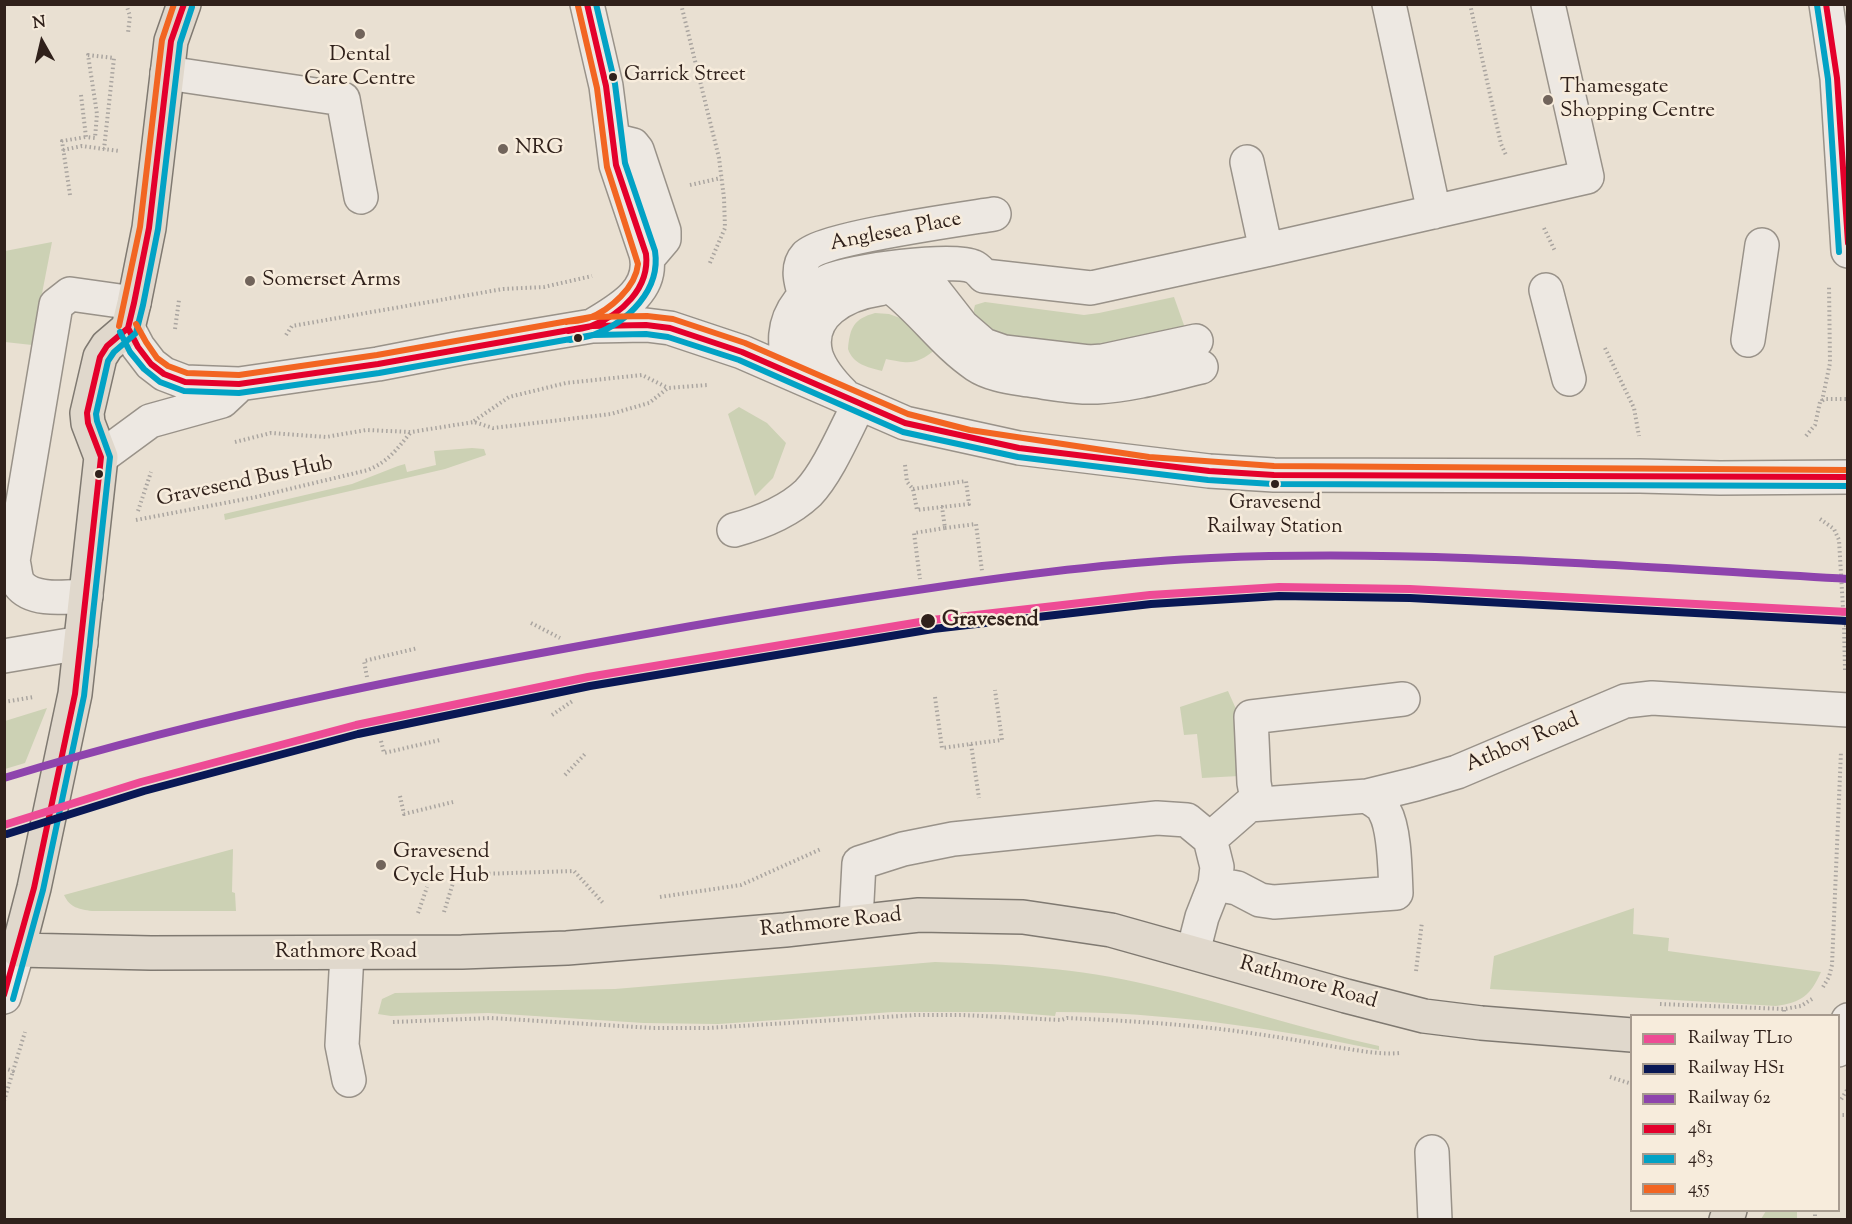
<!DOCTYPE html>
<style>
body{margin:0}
#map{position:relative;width:1852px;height:1224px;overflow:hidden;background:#e9e0d2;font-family:"Sorts Mill Goudy",serif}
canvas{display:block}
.frame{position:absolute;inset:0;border:6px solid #30211b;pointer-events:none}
.legend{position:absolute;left:1630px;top:1014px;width:210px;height:198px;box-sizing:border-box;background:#f7ecdc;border:2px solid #a79b8f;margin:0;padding:8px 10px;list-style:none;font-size:18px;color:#30211b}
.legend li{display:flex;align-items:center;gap:12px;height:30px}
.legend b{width:30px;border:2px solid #a79b8f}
.north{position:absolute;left:12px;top:12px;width:60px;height:60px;-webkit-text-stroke:4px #f7ecdc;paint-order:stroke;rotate:352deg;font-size:16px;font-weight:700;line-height:24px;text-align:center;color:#30211b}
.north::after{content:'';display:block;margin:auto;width:21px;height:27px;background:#30211b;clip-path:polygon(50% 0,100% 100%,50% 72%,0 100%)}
</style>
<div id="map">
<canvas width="1852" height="1224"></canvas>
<div class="frame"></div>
<ul class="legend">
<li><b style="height:8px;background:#ee4b95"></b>Railway TL10</li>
<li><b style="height:8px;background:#091855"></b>Railway HS1</li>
<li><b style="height:8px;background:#8e44ad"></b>Railway 62</li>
<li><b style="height:8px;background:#e4002b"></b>481</li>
<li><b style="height:8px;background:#02a2c5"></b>483</li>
<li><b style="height:8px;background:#f26522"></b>455</li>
</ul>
<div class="north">N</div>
</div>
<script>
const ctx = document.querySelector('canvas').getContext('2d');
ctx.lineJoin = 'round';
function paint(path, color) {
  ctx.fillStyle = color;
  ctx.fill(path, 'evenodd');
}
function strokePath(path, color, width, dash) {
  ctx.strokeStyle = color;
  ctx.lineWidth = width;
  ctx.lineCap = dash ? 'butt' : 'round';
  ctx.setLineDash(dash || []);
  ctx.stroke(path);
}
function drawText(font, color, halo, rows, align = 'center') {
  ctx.font = font + ' "Sorts Mill Goudy",serif';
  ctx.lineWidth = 5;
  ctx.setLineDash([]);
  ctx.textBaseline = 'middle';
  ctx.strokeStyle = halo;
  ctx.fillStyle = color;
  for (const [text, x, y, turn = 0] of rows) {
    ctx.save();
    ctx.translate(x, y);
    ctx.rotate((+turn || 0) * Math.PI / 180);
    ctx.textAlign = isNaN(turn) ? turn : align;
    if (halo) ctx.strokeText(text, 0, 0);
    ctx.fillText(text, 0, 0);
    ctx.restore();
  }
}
const green = new Path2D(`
 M52,242l-20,103 -27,-3v-91z
 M1174,297l11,31c-28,6 -57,14 -86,19 -11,1 -25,-2 -37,-3 -18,-2 -98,-7 -87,-39l10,-3 99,13 15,-2z
 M875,313l14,1 11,4 37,30c-20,17 -27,16 -51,11l-4,12c-15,-4 -29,-7 -34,-22 2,-22 6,-30 27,-36z
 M739,407l28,16 19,20 -13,35 -18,18 -27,-82z
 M472,448l12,1 2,6 -41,14 -220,51 -1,-6 128,-30 46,-18 7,-2 2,8 29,-7 -2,-14z
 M1228,691l8,18 3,67 -37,2 -5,-44 -13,1 -4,-28z
 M47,708l-22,55 -20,6v-48z
 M233,849l-1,43 3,1 1,18h-144c-13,-2 -22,-3 -28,-16z
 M1634,908l-1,26 36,4 -1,13 153,21c-11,24 -19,30 -45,34l-286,-17 4,-33z
 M935,962c72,2 144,6 214,23 77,18 152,44 230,61v4c-106,-22 -214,-38 -323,-38l-1,4 -50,-4h-112l-175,12 -74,-1 -156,-10 -97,3 -13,-2 4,-15 13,-6 220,-4z
 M1766,1211h31v8h-36z`);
const path = new Path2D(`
 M126,4l4,12 -2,17
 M681,4l38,154 5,40 1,30 -16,37
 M1470,4l31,140 5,11
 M81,95l5,42 9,1 2,-24 -9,-59 26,3 -10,91
 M63,150l19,-4 37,5
 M690,185l31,-7
 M70,195l-8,-54 24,-4
 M1544,228l11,23
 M175,329l4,-29
 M286,335l6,-9 211,-37 41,-2 48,-11
 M1605,348l29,60 5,28
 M1822,401l8,-38 -1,-78
 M474,421l35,-24 57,-14 76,-8 26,13
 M1806,436l9,-11 5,-23 5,-3h23
 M235,442l36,-9 55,4 40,-7 45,2 63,-10 19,6 118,-14 38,-11 19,-15 39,-3
 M905,465l2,17 6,7 4,21 25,-3 3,21 -31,5 6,46
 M913,489l53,-8 3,23 -27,3
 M138,511l13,-39
 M1820,519l14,10 5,11 5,85
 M136,520l120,-23 112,-27c21,-9 29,-21 43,-38
 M945,528l31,-4 6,47
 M531,623l29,15
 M1845,670l-1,-45h4
 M367,677l-3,-16 54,-13
 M935,697l7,51 29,-4 8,54
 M4,702l29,-5
 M552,715l22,-15
 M381,741l3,12 56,-13
 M971,744l31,-4 -7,-50
 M565,775l20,-21
 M400,796l4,18 49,-12
 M480,874l94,-3 30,33
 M660,897l81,-12 80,-36
 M444,912l9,-29
 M418,913l9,-26
 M1416,971l6,-49
 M1823,987l6,-10 3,-12 9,-214
 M1660,1004l124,5 17,-3 11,-7
 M1784,1016v-7
 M393,1022l98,-4 162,10h55l208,-13h46l99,5 6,-2c61,3 122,6 183,15 29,4 57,9 86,14 21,3 42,8 64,6
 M4,1068l9,3 12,-39
 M1610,1077l22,7
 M1838,1100l2,1 7,-11
 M4,1101l9,-30
 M1838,1115h10
 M1815,1210v10`);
const minor = new Path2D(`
 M587,4l19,82 10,79 30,89c9,37 -28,56 -54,72
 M1389,4l45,208
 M1826,4l11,74 11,173
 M167,73l176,26 18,98
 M613,140l20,5 4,5 27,81v8l-17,20
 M1266,250l321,-73 -39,-173
 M911,266l15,14 36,46 22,19 20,7 85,10 14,-1 93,-20
 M895,290c29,23 50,54 81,75 15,10 35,12 53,15 22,3 45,8 68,7 35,-2 70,-12 104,-20
 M1546,290l23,89
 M805,296c-4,-13 -9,-29 1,-40 17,-18 157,-37 188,-42
 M128,328l10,19 13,17 13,10 21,8 54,2 139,-20 83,-16 131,-22 54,-1 24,3 72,24 163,71 114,25 190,23 65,4 366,1 80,2 127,-1
 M1748,340l14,-95
 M789,372c-4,-26 -8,-47 10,-70 7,-8 19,-16 29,-21 22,-10 125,-24 146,-14 3,1 7,6 10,9l107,12 175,-38 -19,-88
 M843,394c-11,-11 -22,-23 -27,-39 -11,-41 30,-61 63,-66
 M101,457l49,-36 72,-20 16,-15
 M734,530c26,-7 54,-18 74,-37 20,-21 37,-62 51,-89
 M86,596c-20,1 -54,6 -67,-12 -4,-6 -4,-17 -6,-23l43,-256 14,-11 64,9
 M4,656l77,-13
 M1258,804l-4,-21 -3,-66 152,-18
 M1210,839l39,-34 118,-9 49,-12 41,-12 168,-71 27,-3 196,12
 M1215,884l22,4 23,12 14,2 122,-9c-1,-21 -1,-63 -11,-81 -3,-8 -11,-11 -18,-16
 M856,920l3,-57 44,-14 50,-10 204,-21 30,2 23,19 7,28 -2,17 -13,33 -9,35
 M347,954l-5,91 7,35
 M4,997l14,-47
 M1838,1050l10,-30
 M1432,1152l3,68`);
const major = new Path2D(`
 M184,4l-13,37 -22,187 -15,75 -6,25 -21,18 -7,11 -13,56 1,10 13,34 -26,237 -41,194 -16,62 133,3 311,-1 105,-4 218,-18 134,-15 104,2 88,13 235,66 78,20 57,7 151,12
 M1726,1220l4,-10`);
const bus1 = new Path2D(`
 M1826,4l11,74 11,165
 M128,328l10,19 13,17 13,10 21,8 54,2 139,-20 214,-38 54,-1 24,3 72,24 163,71 114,25 190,23 65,4 573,2
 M568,331c8,-2 16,-2 23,-5 30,-11 59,-38 55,-72l-30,-89 -10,-79 -19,-82
 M4,995l30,-107 41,-194 26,-237 -13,-34 -1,-10 13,-56 7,-11 21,-18 6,-25 15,-75 22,-187 13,-37`);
const bus2 = new Path2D(`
 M1817,5l11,74 11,173
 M120,332l10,20 14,17 16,13 24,9 55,2 140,-20 214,-38 53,-1 22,3 71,23 164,72 115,25 190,23 65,4 575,2
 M570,340c8,-2 16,-3 23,-5 35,-13 68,-45 62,-84l-30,-88 -10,-79 -19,-80
 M13,999l30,-109 41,-194 26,-239 -13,-36 -1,-7 12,-53 6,-9 22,-19 7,-28 15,-76 22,-186 12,-36`);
const bus3 = new Path2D(`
 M566,322c7,-1 16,-1 23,-4 21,-8 47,-31 49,-54l-31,-97 -10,-79 -19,-82
 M136,324l10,18 11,16 11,8 19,7 52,2 138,-20 214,-38 56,-1 26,3 72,24 163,71 62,16 179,27 125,9 574,4
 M119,326l21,-99 22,-187 12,-36`);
const rail1 = new Path2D(`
 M4,825l137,-43 215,-57 232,-48 344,-57 218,-25 129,-8 131,2 438,23`);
const rail2 = new Path2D(`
 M7,834l137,-43 214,-57 232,-48 343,-57 218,-25 128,-8 131,2 437,23`);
const rail3 = new Path2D(`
 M4,778c215,-66 438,-108 659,-147 89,-16 179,-30 268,-43 93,-14 186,-26 280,-30 212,-9 425,9 637,21`);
const markers = [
 [360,34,6,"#71645b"],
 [613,77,5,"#30211b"],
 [1548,100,6,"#71645b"],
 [503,149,6,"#71645b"],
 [250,281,6,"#71645b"],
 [578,338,5,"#30211b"],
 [99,474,5,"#30211b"],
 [1275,484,5,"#30211b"],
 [928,621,8,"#30211b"],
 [381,865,6,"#71645b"]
];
const busNames = [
 ["Garrick Street",624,77],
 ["Gravesend",1275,505,"center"],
 ["Railway Station",1275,529,"center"]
];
const poiNames = [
 ["Dental",360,56,"center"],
 ["Care Centre",360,80,"center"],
 ["Thamesgate",1560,88],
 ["Shopping Centre",1560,112],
 ["NRG",515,149],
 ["Somerset Arms",262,281],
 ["Gravesend",393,853],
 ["Cycle Hub",393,877]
];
const streetNames = [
 ["Anglesea Place",896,233,-11],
 ["Gravesend Bus Hub",245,483,-12],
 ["Athboy Road",1523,744,-23],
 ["Rathmore Road",831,924,-6],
 ["Rathmore Road",346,953],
 ["Rathmore Road",1308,984,16]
];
const stopNames = [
 ["Gravesend",942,621]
];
paint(green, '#ccd1b4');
strokePath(minor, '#999289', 36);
strokePath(major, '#7f7971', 36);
strokePath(path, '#aaa5a0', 4, [1.5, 3]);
strokePath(minor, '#ede8e2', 33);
strokePath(major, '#e0d8cc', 33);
strokePath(bus1, '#e4002b', 6);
strokePath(bus2, '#02a2c5', 6);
strokePath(bus3, '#f26522', 6);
strokePath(rail1, '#ee4b95', 8);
strokePath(rail2, '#091855', 8);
strokePath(rail3, '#8e44ad', 8);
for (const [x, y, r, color] of markers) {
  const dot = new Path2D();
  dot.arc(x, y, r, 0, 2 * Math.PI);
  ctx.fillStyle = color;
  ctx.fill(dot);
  strokePath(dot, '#f7ecdc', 2);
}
drawText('20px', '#30211b', '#f7ecdc', busNames, 'left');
drawText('21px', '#30211b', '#f7ecdc', poiNames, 'left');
drawText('21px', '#30211b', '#f7ecdc', streetNames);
drawText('bold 21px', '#30211b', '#f7ecdc', stopNames, 'left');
</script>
